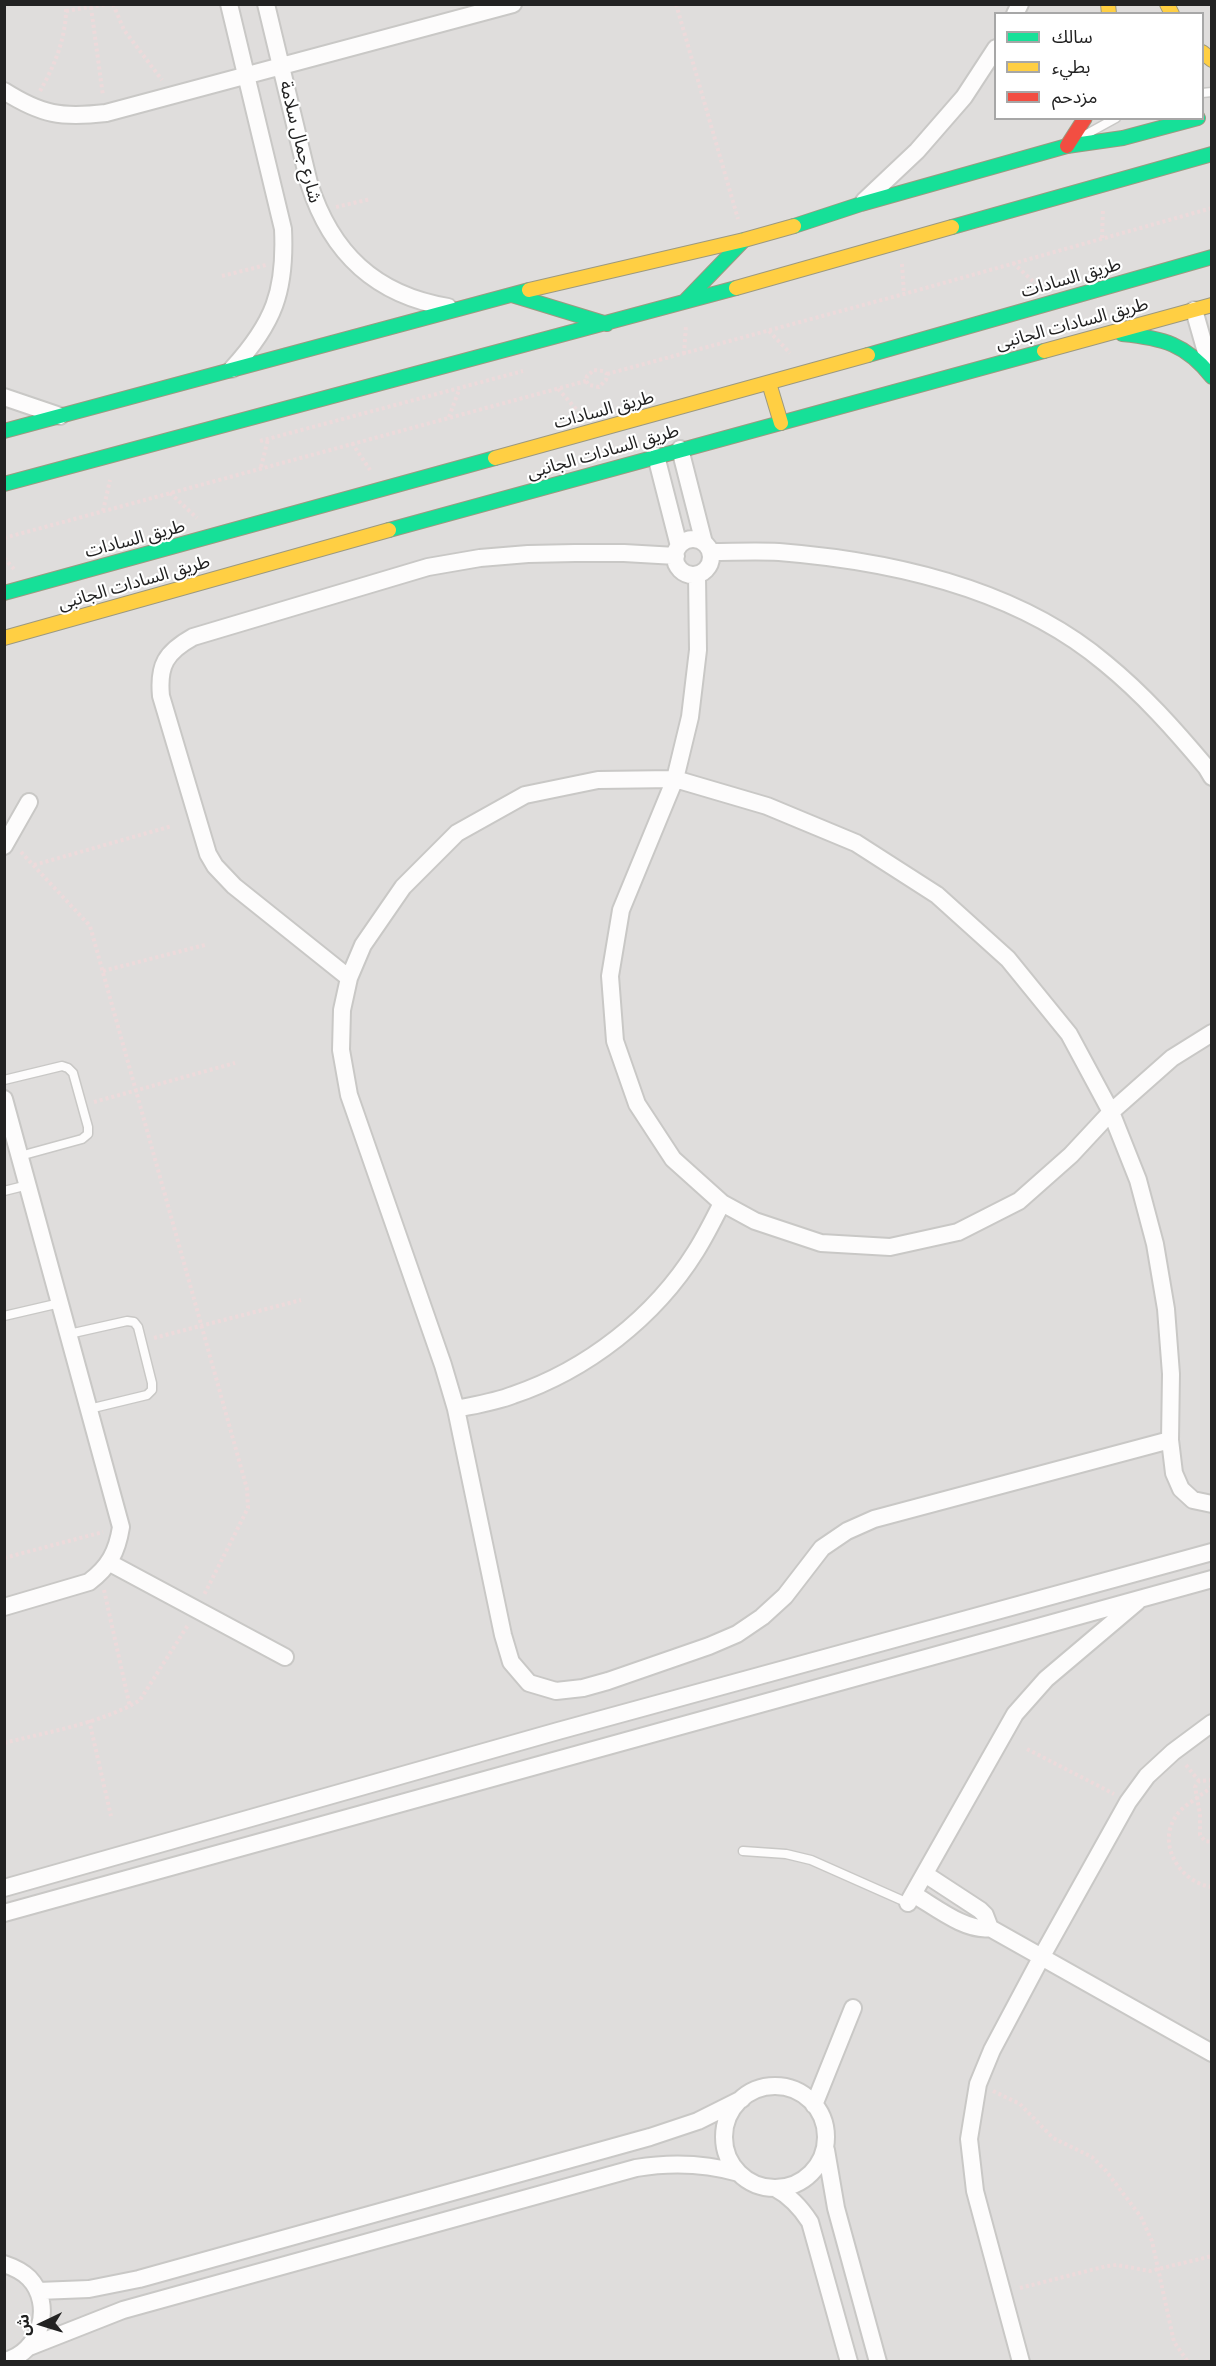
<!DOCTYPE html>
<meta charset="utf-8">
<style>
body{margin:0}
#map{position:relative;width:1216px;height:2366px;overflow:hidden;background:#f0edea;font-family:Cabin,"Noto Sans Arabic",sans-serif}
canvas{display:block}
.frame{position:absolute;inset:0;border:6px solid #222;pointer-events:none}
.legend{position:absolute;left:994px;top:12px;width:210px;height:108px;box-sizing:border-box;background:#fff;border:2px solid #a7a7a7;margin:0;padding:8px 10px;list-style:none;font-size:18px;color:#222}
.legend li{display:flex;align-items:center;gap:12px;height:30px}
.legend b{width:30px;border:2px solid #a7a7a7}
.north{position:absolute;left:12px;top:2294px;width:60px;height:60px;-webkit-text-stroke:4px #fff;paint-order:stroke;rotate:266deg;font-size:16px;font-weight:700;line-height:24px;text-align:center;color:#222}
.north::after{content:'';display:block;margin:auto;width:21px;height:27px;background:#222;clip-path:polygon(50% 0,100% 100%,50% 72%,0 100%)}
</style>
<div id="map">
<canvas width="1216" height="2366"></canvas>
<div class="frame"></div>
<ul class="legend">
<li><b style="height:8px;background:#16e098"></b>سالك</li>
<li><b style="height:8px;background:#ffcf43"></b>بطيء</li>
<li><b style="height:8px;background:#f24e42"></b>مزدحم</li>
</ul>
<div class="north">ش</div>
</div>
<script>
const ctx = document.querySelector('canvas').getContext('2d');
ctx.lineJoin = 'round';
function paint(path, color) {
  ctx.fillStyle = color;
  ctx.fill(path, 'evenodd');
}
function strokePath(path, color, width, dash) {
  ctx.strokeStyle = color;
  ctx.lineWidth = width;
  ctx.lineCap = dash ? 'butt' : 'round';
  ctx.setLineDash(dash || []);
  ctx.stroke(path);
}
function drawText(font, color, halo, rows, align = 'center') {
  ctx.font = font + ' Cabin,"Noto Sans Arabic",sans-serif';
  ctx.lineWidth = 4.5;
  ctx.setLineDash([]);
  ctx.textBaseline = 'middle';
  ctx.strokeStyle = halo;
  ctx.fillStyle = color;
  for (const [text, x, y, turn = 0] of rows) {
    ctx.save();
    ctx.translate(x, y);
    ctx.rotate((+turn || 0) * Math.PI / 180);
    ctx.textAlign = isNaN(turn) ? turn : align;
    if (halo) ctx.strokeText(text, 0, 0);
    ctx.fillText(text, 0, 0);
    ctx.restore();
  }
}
const residential = new Path2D(`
 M4,5h1207v2356h-1206zM996,14h206v104h-206z`);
const path = new Path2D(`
 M113,4l11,26 38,50
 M676,4l62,215
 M91,7l12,89
 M66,11l41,-7
 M40,91c15,-26 27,-55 26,-87
 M336,207l35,-8
 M1102,238l1,-30
 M1013,263l23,21
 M902,264l2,30
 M222,276l44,-11
 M769,331l21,22
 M684,354l2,-29
 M594,370l9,1 4,3 -1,6 -7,7 -10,-2 -3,-4 1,-5z
 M607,374l297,-80 308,-86
 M558,389l20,22
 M449,417l10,-27
 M260,441l263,-70
 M352,443l18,27
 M261,467l7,-28
 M170,493l27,25
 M103,511l7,-31
 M4,538l582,-157
 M4,558l10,11
 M21,852l69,74 157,563 1,19 -44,87
 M34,865l138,-39
 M103,971l102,-26
 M94,1102l141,-39
 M154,1338l147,-38
 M4,1558l99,-26
 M104,1590l26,117
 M89,1720l22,96
 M4,1743c43,-11 99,-20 136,-43l48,-75
 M1027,1749l87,45
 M1186,1765l13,16
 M1212,1780l-13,1 -4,6 5,27v21l5,6 7,1
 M1212,1786c-11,11 -28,18 -36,30 -20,29 5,67 36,71
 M993,2091l27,13 33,34 39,19 14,14 35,46 11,24 22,101 14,20
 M1020,2288l87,-22 10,-1 33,6 62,-15`);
const lane = new Path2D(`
 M1202,93l10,-1
 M1085,135l31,-17
 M4,1080l58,-14 6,2 5,5 15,54v7l-6,5 -62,17
 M4,1191l24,-6
 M4,1316l56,-13
 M69,1334l58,-13 7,1 4,5 14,56v7l-5,5 -58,14
 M743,1851l43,3 25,6 97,43`);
const street = new Path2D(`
 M229,4l54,225c3,62 -9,94 -51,140
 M266,4l43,179c22,70 66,112 139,124
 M1015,14l5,-10
 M4,91c38,24 57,27 102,22l407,-109
 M864,201l53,-50 47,-54 32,-49
 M1194,310l18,63
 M4,397l56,19
 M680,449l24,94
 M656,456l23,90
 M675 557a18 18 0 1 1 36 0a18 18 0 1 1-36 0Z
 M711,552c22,0 45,-1 68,0 113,9 237,36 326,111 38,31 70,67 101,104l6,10
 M697,575l1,75 -8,67 -15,62 -54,131 -11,66 5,65 22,63 36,55 49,44 33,18 66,22 69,4 68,-15 61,-31 52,-46 40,-43 61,-54 40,-25
 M4,846l25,-44
 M349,978l-115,-92 -19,-20 -7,-12 -47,-158c-3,-31 5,-44 32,-59l235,-70 52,-9 48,-4 47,-1h49l52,3
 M4,1099l117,428c-4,25 -12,40 -32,55l-85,25
 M456,1409c19,-4 39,-7 57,-14 74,-25 142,-78 183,-144 10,-16 18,-32 26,-48
 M1170,1440l-296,79 -27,12 -25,17 -37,48 -23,21 -25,17 -28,12 -101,35 -25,7 -27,3 -27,-8 -18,-21 -8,-27 -47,-226 -13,-44 -94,-270 -8,-45 1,-40 7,-32 14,-33 40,-58 54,-54 68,-38 73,-15 77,-1 92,27 89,37 81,52 71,64 61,75 42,78 27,68 17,64 11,65 5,65 -1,66 4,33 7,16 12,11 19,4
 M110,1563l175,94
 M925,1874l55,36 5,5 5,13
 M4,1888l554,-157 654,-179
 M913,1894c21,12 53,38 77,34l222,125
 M908,1903l107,-189 31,-35 91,-77
 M4,1913l1208,-334
 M724 2137a51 51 0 1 1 102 0a51 51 0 1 1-102 0Z
 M814,2105l39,-97
 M826,2150l10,58 42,154
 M775,2188c15,8 26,20 35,34l39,140
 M4,2264c9,3 18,7 25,14 25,26 12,75 -25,83
 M38,2291l51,-2 50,-10 511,-142 48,-16 44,-22
 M29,2347l94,-37 513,-142c36,-6 68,-5 103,5
 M1021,2362l-46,-171 -6,-52 9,-55 14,-34 50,-94 86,-154 19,-26 26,-24 39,-29`);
const fast = new Path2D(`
 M794,226l67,-22 206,-58 56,-8 75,-20
 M952,227l260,-73
 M512,295l95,29
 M685,301l59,-61
 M1122,334c41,4 64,10 90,43
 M868,355l344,-98
 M4,431l525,-141
 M4,484l732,-196
 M389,530l655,-179
 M4,593l491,-135`);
const slow = new Path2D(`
 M1108,4l1,10
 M1167,4l5,10
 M1202,52l10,8
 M736,288l216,-61
 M529,290l215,-50 50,-14
 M1044,351l168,-46
 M769,383l12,40
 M495,458l373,-103
 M4,638l385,-108`);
const jam = new Path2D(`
 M1067,146l18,-28`);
const streetNames = [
 ["شارع جمال سلامة",300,142,76],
 ["طريق السادات",1071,278,-16],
 ["طريق السادات الجانبى",1072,324,-15],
 ["طريق السادات",604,410,-15],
 ["طريق السادات الجانبى",603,452,-16],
 ["طريق السادات",135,539,-15],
 ["طريق السادات الجانبى",134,583,-16]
];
paint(residential, '#dfdddc');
strokePath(lane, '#c9c8c6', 11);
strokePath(street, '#c9c8c6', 20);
strokePath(fast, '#9c9980', 16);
strokePath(slow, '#9c9980', 16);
strokePath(jam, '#9c9980', 16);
strokePath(path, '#eddadb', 4, [3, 3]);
strokePath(lane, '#fdfcfc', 8);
strokePath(street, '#fdfcfc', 16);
strokePath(fast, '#16e098', 14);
strokePath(slow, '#ffcf43', 14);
strokePath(jam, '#f24e42', 14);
drawText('18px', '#222', '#fff', streetNames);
</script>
